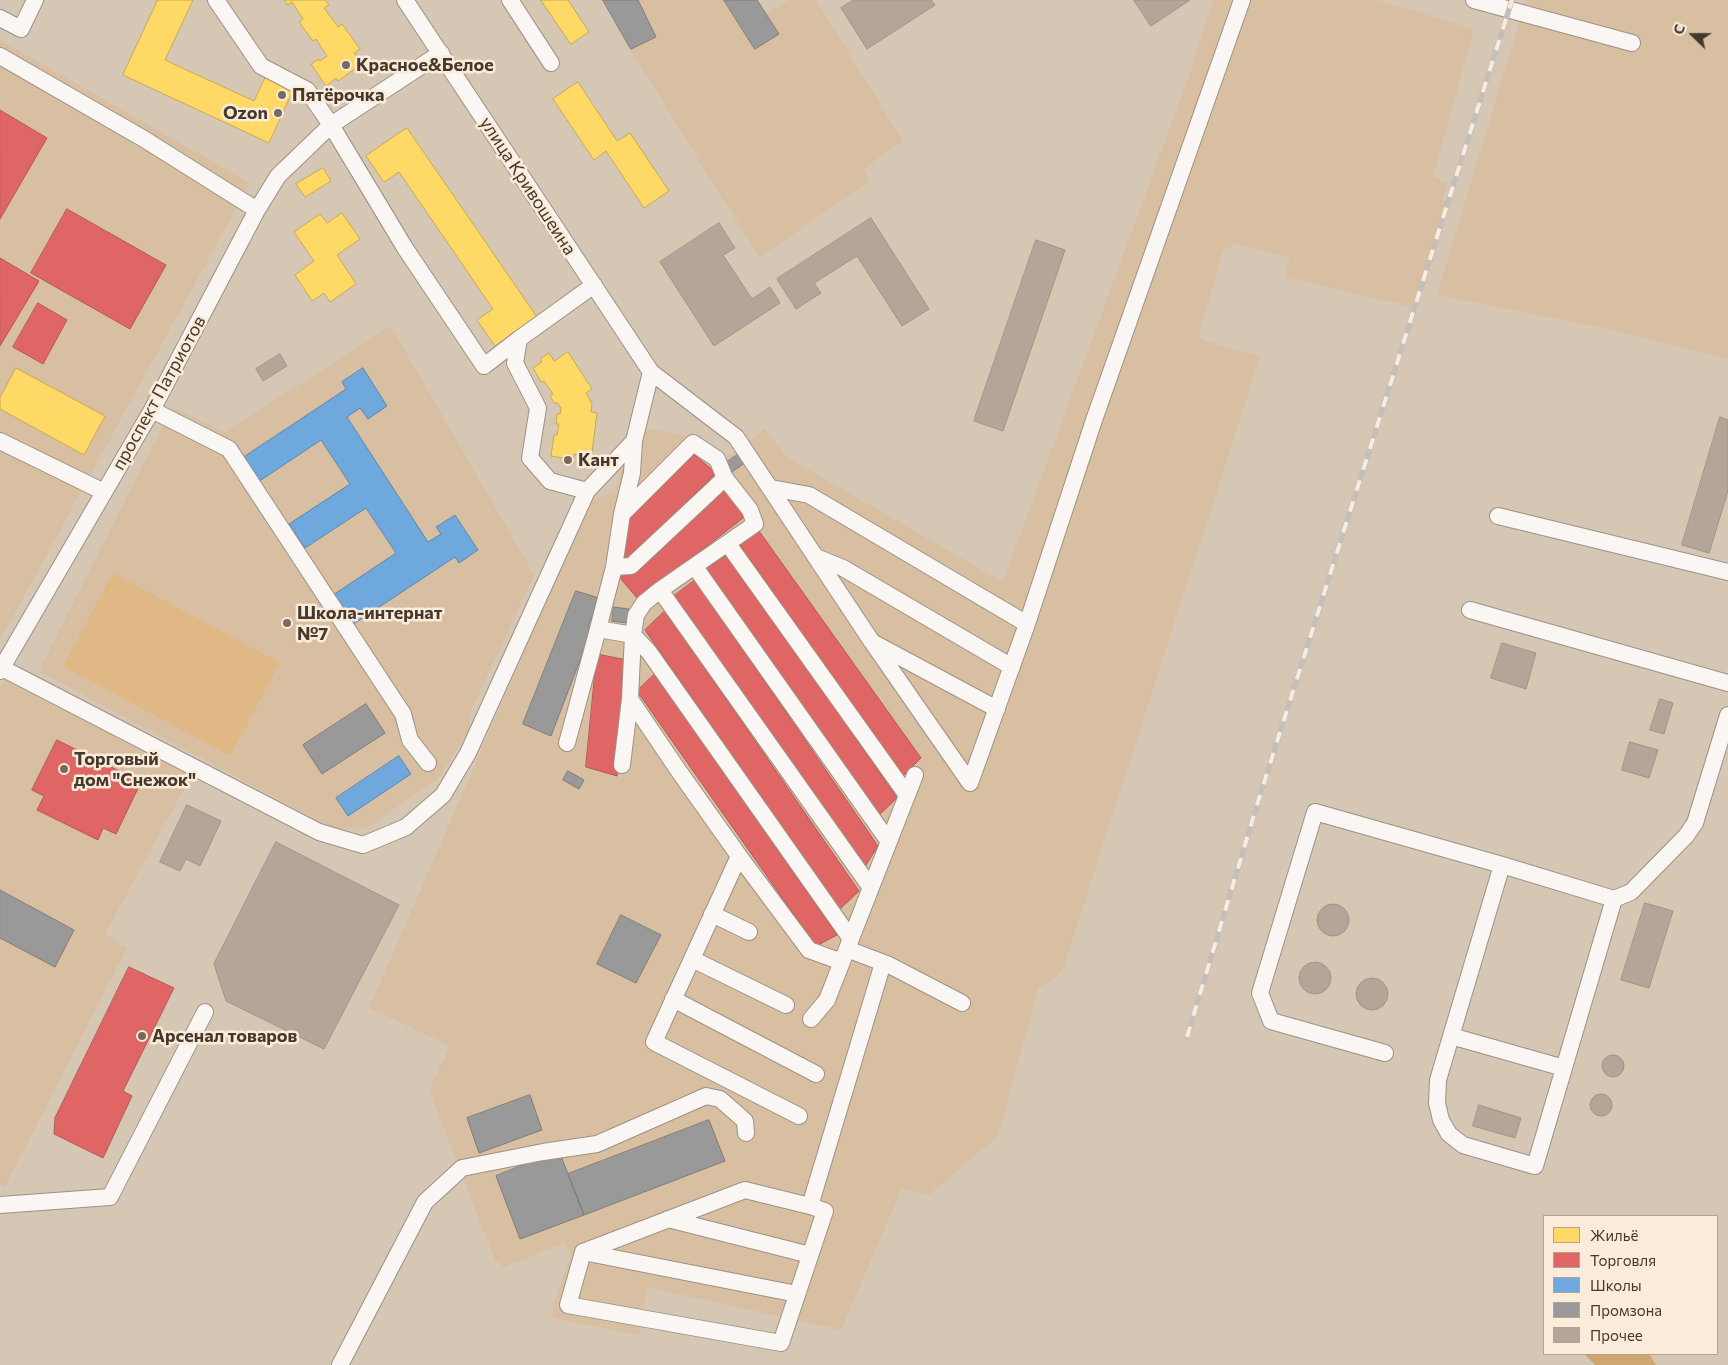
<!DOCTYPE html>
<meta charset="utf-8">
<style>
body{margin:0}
#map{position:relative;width:1728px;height:1365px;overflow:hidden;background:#d6c6b4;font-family:Commissioner,sans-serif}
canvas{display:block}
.legend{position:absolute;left:1543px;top:1215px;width:175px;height:140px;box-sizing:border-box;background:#faebda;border:1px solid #b2a494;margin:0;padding:6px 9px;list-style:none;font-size:15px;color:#45392c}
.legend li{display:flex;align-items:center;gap:10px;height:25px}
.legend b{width:25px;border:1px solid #b2a494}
.north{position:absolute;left:1668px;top:10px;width:50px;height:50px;-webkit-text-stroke:4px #faebda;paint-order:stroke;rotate:292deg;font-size:14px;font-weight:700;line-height:20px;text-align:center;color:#45392c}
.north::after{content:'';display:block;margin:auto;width:18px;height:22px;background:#45392c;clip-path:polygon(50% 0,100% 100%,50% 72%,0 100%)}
</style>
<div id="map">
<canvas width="1728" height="1365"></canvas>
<ul class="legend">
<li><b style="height:14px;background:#ffd966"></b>Жильё</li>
<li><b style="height:14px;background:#e06666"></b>Торговля</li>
<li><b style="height:14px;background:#6fa8dc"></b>Школы</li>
<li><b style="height:14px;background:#999"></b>Промзона</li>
<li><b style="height:14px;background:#b3a698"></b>Прочее</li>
</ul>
<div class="north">С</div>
</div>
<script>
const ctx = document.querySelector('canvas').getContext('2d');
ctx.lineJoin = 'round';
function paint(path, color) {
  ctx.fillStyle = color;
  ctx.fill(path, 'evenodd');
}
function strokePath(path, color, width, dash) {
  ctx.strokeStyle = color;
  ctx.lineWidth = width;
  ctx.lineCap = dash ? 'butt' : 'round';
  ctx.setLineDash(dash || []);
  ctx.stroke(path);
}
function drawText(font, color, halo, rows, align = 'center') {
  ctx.font = font + ' Commissioner,sans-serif';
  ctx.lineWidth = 5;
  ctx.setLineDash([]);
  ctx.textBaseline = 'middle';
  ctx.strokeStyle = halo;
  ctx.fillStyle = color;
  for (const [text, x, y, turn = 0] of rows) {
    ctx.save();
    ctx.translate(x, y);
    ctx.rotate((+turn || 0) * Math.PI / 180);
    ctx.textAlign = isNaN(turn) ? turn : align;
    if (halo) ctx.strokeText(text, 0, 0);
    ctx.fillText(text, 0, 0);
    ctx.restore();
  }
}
const built = new Path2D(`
 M604,0h153l9,14 24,-14h26l87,141 -40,28 7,12 -110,76 -40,-62 -100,-163z
 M1213,0h164l97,29 -41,148 15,6 -6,17 4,2 -33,105 -128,-30 5,-19 -55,-14 -12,7 -24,84 4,5 57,17 -198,615 -24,17 -40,147 -69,59 -27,-7 -61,142 -194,-43 -8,48 -87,-17 2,-16 17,-47 -6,-12 -61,24 -9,-7 -66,-170 21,-44 -81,-38 221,-507 25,-9 6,-23 15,3 9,-44 45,9 33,24 42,-33 20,28 218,126 187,-509z
 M1526,0h202v359l-126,-31 -165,-33z
 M0,40l250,143 -250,457z
 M391,326l143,249 -64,138 -1,18 -31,48 -73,50 -33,-1 -293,-157 133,-264 53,25z
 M5,678l187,96 -87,160 22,14 -122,239 -5,-2v-498z`);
const green = new Path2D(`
 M113,573l167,90 -50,93 -167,-90z`);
const forest = new Path2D(`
 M1584,1354h65l7,11h-61z`);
const homes = new Path2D(`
 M158,0h35l-28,60 89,41 14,-30 27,15 -26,57 -146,-68z
 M285,0h40l4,5 -5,3 14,19 4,-3 18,25 -6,4 8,11 -24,17 -2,-3 -10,8 -15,-22 8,-5 1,2 7,-5 -11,-17 -3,2 -14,-19 4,-3 -11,-17 -4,3z
 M541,0h27l21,32 -18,12z
 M578,82l39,59 13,-8 39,58 -25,17 -38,-57 -12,9 -41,-61z
 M407,128l130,189 -42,29 -18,-26 16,-11 -94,-137 -15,10 -18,-26z
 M323,168l8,13 -26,16 -9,-13z
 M342,213l18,26 -23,16 19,29 -26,18 -6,-9 -12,8 -17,-26 19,-14 -20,-29 26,-18 7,9z
 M568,352l24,37 -6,4 6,11 -1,8 6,1 -6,47 -7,-1v-3l-10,-2 -1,10 -11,-1 1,-5 -12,-2 3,-21h3l1,-6 1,-5h-3l1,-10h3l1,-6 -4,-6 -2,2 -5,-8 3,-2 -9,-13 -3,1 -8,-14 9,-6 -2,-3 9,-6 5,8z
 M16,368l89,48 -21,39 -84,-46v-11z`);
const shops = new Path2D(`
 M0,110l47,28 -47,81z
 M67,209l99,56 -36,64 -99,-56z
 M0,258l39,23 -39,65z
 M38,303l29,17 -24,44 -30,-17z
 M690,451l26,22 -88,87 -8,-5 3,-37z
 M722,486l25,29 -109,84 -18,-21z
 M759,531l162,227 -19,19 -162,-232z
 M729,554l168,244 -20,19 -172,-247z
 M695,580l183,266 -14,22 -190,-272z
 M665,611l194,280 -20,19 -194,-280z
 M597,654l30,6 -10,116 -31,-9z
 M655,674l182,261 -21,11 -179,-255z
 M57,740l84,42 -25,52 -13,-6 -5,12 -61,-30 7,-14 -12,-6z
 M129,967l45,21 -51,103 9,5 -29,62 -49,-24 1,-16z`);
const schools = new Path2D(`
 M363,368l24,38 -19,13 -8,-11 -13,9 81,125 13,-8 -5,-7 19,-12 23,35 -19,13 -4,-6 -103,68 -19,-30 63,-42 -30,-45 -61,40 -16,-24 61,-40 -29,-44 -63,42 -16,-24 104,-69 -4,-7z
 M399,756l12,18 -63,42 -12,-18z`);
const industry = new Path2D(`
 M603,0h35l18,37 -25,12z
 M724,0h33l22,34 -24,15z
 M743,451l6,9 -20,14 -6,-9z
 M576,591l23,7 -11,29 4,2 -41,107 -28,-12z
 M614,607l15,2 -2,14 -15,-2z
 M366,704l19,29 -63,41 -19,-29z
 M568,771l16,9 -5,9 -16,-9z
 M0,890l74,40 -19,37 -55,-29z
 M621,915l40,20 -25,48 -39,-19z
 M530,1095l12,35 -63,23 -12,-35z
 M709,1120l16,41 -141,54 -16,-41z
 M559,1151l25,64 -64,24 -24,-63z`);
const building = new Path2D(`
 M854,0h77l4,5 -68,44 -26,-41z
 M1134,0h56l-39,26z
 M871,218l58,91 -27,17 -45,-70 -43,27 7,10 -25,16 -19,-30z
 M719,223l16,25 -12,7 29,44 18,-12 10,16 -66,43 -54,-84z
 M1036,240l29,10 -62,181 -29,-10z
 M280,354l7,12 -24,15 -7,-12z
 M1720,417l8,3v71l-19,62 -27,-8z
 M1502,643l34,10 -10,36 -35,-11z
 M1660,699l13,4 -9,31 -14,-4z
 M1630,742l28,8 -9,28 -27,-8z
 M187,805l34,16 -21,45 -14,-7 -6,12 -20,-9z
 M276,842l123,63 -75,144 -98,-48 -12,-37z
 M1645,903l28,8 -24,77 -28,-8z
 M1317 920a16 16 0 1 1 32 0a16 16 0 1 1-32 0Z
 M1299 978a16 16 0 1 1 32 0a16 16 0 1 1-32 0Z
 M1356 994a16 16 0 1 1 32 0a16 16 0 1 1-32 0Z
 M1602 1066a11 11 0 1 1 22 0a11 11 0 1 1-22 0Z
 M1590 1105a11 11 0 1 1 22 0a11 11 0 1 1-22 0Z
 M1479,1105l42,13 -6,20 -42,-12z`);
const path = new Path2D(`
 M550,428l8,1`);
const minor = new Path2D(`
 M216,0l45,66 46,24 24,35 74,123 79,118 35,-27
 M405,0l246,372 85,65 136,205
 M510,0l41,63
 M1474,0l158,43
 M0,18l21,11 14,-29
 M0,56l144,83 113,71
 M152,410l77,39 174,265 7,26 18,23
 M0,441l104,51
 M634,441l-2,32 -10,41 -8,53 -16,62 35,6 16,17 202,287
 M771,488l38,7 218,129
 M587,491l-37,-10 -20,-23 8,-50 -23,-45 4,-24 75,-54
 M1498,516l230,56
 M728,544l179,251
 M816,557l27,11 169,99
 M614,567l17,-1 94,-88
 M695,567l194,275
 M660,590l211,298
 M1470,610l258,73
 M2,668l317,164 44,13 43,-18 37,-32 25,-42 119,-262 47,-50 17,-69
 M0,671l152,-261 105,-200 21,-34 53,-51 110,-72
 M630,699l48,71 61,86 70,94 33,12
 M567,743l31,-114
 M622,765l8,-66 3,-64 3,-20 8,-12 16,-13 95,-66 -5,-14 -25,-32 -8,-19 -24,-16 -71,71
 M970,783l57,-159 67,-204 148,-420
 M970,783l-98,-141 125,67
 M739,856l-85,186 145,74
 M1502,865l-64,215 -1,23 4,17 8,14 14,11 72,21 79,-267
 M712,914l37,18
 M847,949l42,16 73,38
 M692,959l94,46
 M673,999l143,75
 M811,1019l16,-19 88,-225
 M1451,1036l113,32
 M1385,1053l-114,-32 -11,-28 55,-181 187,53 112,34 17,-7 55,-56 9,-13 33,-108
 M0,1205l110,-8 95,-185
 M810,1206l15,5 -44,132 -213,-38 15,-53 162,-62 65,16 73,-243
 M668,1219l142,36
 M583,1252l214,42
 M340,1365l85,-163 37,-34 81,-16 54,-8 109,-48 14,3 25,22 1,12`);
const rail = new Path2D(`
 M1187,1037l70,-232 255,-805`);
const markers = [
 [346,65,5,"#786a5c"],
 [282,95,5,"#786a5c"],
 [278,113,5,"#786a5c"],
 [568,460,5,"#786a5c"],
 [287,623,5,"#786a5c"],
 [64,769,5,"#786a5c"],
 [142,1036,5,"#786a5c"]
];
const poiNames = [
 ["Красное&Белое",356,65],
 ["Пятёрочка",292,95],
 ["Ozon",268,113,"right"],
 ["Кант",578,460],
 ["Школа-интернат",297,613],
 ["№7",297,634],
 ["Торговый",74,759],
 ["дом \"Снежок\"",74,780],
 ["Арсенал товаров",152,1036]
];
const streetNames = [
 ["улица Кривошеина",528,186,57],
 ["проспект Патриотов",159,393,-61]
];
paint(built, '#d9bfa1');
paint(green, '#e0b885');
paint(forest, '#cfa670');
paint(homes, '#ffd966');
strokePath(homes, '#c7a955', 1);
paint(shops, '#e06666');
strokePath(shops, '#b25855', 1);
paint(schools, '#6fa8dc');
strokePath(schools, '#6287a7', 1);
paint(industry, '#999');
strokePath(industry, '#807c78', 1);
paint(building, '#b3a698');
strokePath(building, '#a09486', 1);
strokePath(minor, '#9d9183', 18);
strokePath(path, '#d2cdc7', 2.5, [2.5, 2.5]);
strokePath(minor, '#f9f6f4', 16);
strokePath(rail, '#c3bfbb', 5.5);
strokePath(rail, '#faebda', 4, [11]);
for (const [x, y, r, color] of markers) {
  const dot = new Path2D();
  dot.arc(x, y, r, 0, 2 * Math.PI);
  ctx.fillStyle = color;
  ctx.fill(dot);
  strokePath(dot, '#faebda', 2);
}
drawText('bold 18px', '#45392c', '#faebda', poiNames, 'left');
drawText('18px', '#45392c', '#faebda', streetNames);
</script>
